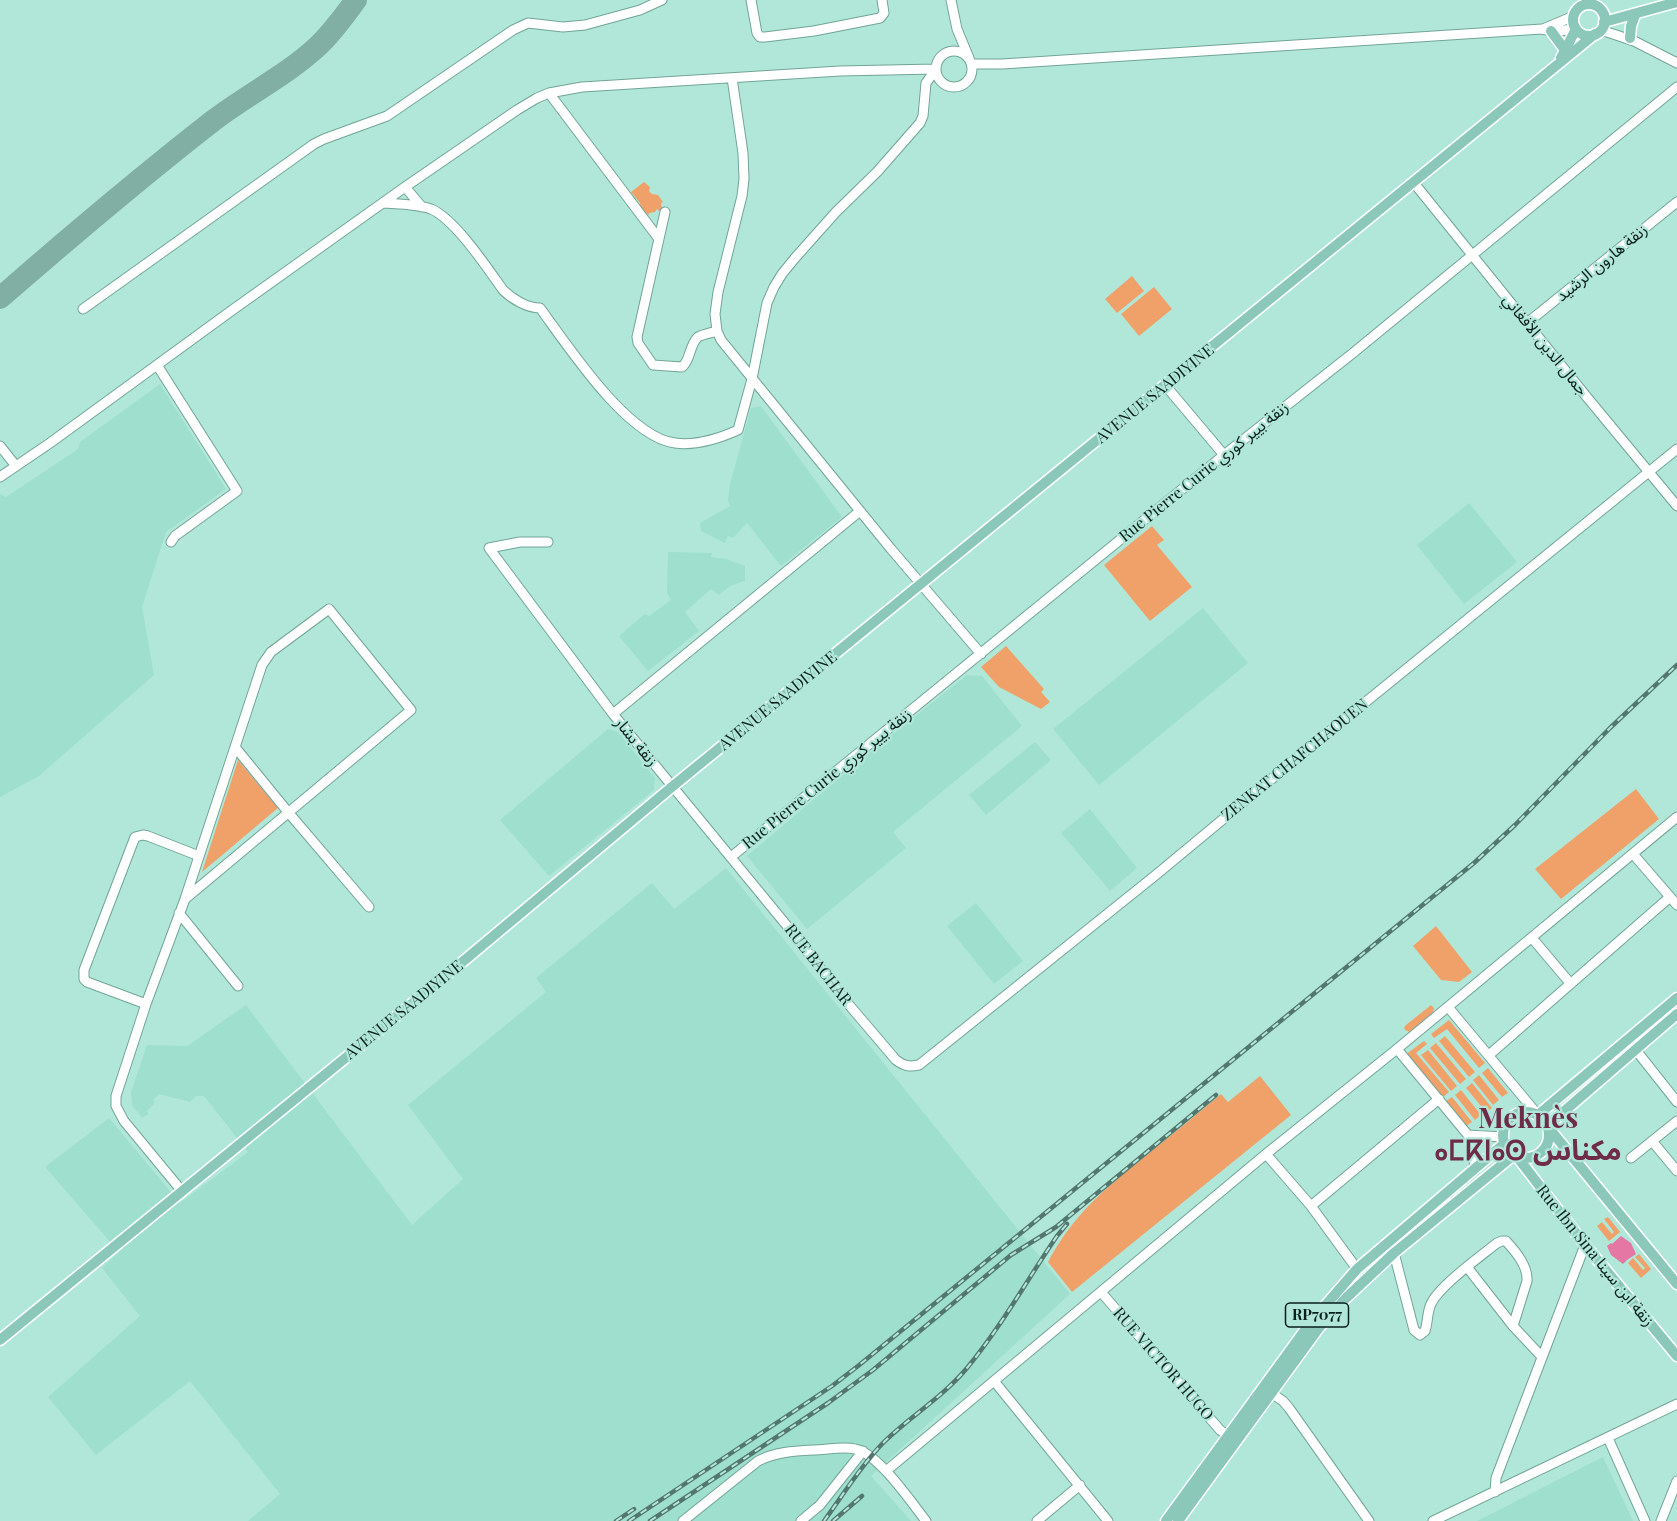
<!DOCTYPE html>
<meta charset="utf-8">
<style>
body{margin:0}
canvas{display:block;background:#b1e7d8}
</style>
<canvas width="1677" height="1521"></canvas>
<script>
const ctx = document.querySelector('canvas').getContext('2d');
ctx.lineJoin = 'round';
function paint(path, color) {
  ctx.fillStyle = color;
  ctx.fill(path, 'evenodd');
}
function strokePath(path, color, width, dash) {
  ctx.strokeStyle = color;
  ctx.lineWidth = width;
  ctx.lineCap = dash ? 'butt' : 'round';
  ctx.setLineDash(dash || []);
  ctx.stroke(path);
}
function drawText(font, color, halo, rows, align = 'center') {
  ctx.font = font + ' "Playfair Display","Noto Sans Arabic","Noto Sans Tifinagh",serif';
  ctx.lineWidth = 4.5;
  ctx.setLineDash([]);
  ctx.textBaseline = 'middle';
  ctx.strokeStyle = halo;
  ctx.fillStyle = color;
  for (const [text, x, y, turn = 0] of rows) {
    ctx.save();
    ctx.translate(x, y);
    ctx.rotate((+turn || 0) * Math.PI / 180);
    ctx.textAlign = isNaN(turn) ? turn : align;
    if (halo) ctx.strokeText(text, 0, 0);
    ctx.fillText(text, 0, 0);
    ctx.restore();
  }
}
const built = new Path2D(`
 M160,384l66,105 -60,43 -24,75 12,68 -115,101 -39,21v-303l6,3 72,-48 2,-7z
 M761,406l81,111 -61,49 -34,-43 -14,15 -5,-2 -3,7 -24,-12 -1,-8 30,-17 -2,-6 2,-16 21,-76z
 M1469,503l48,59 -53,42 -47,-59z
 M668,552l44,1 -1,4 15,2 19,7v15l-15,5 -11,9 -8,-6 -26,23 14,19 -51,40 -29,-35 26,-22 4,2 22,-16 -4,-7z
 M1203,608l45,55 -149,122 -46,-56z
 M967,675l15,1 40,50 -129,106 13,16 -99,81 -60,-73 117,-99z
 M608,729l10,3 37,46 -1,12 -105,86 -49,-56z
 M1035,742l16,18 -65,55 -17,-20z
 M1090,809l47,59 -27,23 -49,-58z
 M726,868l344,426 -199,182 40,45h-663l32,-27 -90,-113 -94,74 -48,-58 92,-81 -38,-48 17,-16 -74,-85 64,-49 71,85 68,-51 -44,-56h-8l-6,6 -31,-8 -6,6 2,3 -8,8 1,3 -6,4 -10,-13 -1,-13 16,-47 40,1 59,-41 166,220 51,-46 -55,-74 138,-113 -10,-14 116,-95 22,26z
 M976,903l47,58 -29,23 -47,-58z
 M1603,1457l30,64h-156z`);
const green = new Path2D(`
 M644,182l6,5 -1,4 3,3 6,1 5,7 -2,1 1,6 -3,2 -2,-2 -2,3 -6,1v2l-8,-4 -1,-8 -9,-11z
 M1132,276l12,15 -27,22 -12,-14z
 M1154,287l18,22 -33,27 -18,-22z
 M1152,526l12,14 -7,5 35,42 -42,34 -46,-56z
 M1006,646l38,43 -3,3 9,10 -9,7 -42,-22 -18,-20z
 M238,760l40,48 -76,64z
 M1636,789l23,30 -98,80 -26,-30z
 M1436,926l36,46 -13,10 -18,-2 -28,-34z
 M1431,1005l3,3 -1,4 -23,20 -5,-2 -1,-2 2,-3z
 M1449,1020l36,43 -6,5 -32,-39 -13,9 -3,-4z
 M1445,1036l30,36 -6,5 -30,-36z
 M1424,1041l3,3 -11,9 33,39 -7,6 -37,-43z
 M1436,1043l30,36 -6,5 -30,-36z
 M1428,1050l29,36 -6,5 -30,-36z
 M1488,1068l20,25 -6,4 -20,-24z
 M1479,1075l20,25 -6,5 -20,-25z
 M1260,1076l31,39 -219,177 -24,-30c26,-49 58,-74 101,-109 24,-19 48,-39 72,-59l7,8z
 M1472,1083l20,25 -6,4 -20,-24z
 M1461,1090l20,25 -6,5 -20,-25z
 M1452,1097l20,25 -6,4 -20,-25z
 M1608,1217l12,15 -11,9 -12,-15 5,-4 10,12 2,-2 -10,-13z
 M1639,1254l12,15 -10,9 -13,-15 5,-5 10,12 2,-2 -10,-11z`);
const water = new Path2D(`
 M1621,1236l10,7 5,11 -9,6 -4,4 -12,-9 -4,-9 4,-3 1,1z`);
const taxiway = new Path2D(`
 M0,298c70,-61 141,-121 214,-178 34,-26 73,-45 104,-74 15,-14 26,-30 38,-46`);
const minor = new Path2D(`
 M751,0l6,33 3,4h5l49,-6 66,-13 4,-5 -2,-13
 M951,0l6,29 12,29
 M1543,29l31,-13
 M1601,30l33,11 43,22
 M936 69a18 18 0 1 1 36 0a18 18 0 1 1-36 0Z
 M972,64h30l540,-35 14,3 19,-4
 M732,78l11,75 1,26 -2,17 -24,96 -3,22 2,17 4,9 170,209 90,105
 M549,93l110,146
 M1414,183l172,213 91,110
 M405,187l17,20
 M384,203c15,1 33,1 47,6 24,10 57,60 72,81 9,9 24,18 37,18 28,38 87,129 135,135 22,3 43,-4 63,-13l14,-51 15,-76 7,-16 8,-13 13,-16 41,-46 41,-40 43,-49 3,-7 3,-33 10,-14
 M665,212l-28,125 1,6 15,22 29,2c9,-7 7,-22 16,-30 5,-3 13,-4 19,-6
 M83,309l231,-165 10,-5 63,-23 126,-86 15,-7 35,4 22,-2 55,-15 22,-10
 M1527,323l150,-121
 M157,365l80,126 -62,45 -4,6
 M1165,385l59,70
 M0,446l16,20
 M0,477l50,-34 181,-132 174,-124 112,-77 20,-12 12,-5 33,-6 258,-16 96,-2
 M548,542h-28l-31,6 124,166 175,213 56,72 52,61c8,6 13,7 23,5l238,-191 141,-117 379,-308
 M613,714l247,-203
 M235,747l53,65 81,95
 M1633,854l44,51
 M731,857l493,-402 129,-102 324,-266
 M179,913l59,73
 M1532,938l38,45
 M146,1004l-59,-22 -3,-3v-9l51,-133 8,-2 5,1 51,20
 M1448,1007l90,108
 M1397,1049l71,86 36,2
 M1635,1049l42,53
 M1489,1055l181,-158
 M1468,1135l5,14 2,21
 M1652,1141l25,30
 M1266,1154l45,52 46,63
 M1631,1158l46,-37
 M181,1190l-57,-69 -8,-15v-10l30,-92 39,-105 77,-234 9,-13 58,-43 82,101 -226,189
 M1311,1206l128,-107
 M1394,1253l20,77 6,5 5,-4c3,-9 2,-19 6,-27 8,-18 50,-48 66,-61l5,-2h4c10,11 22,25 21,40l-14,45
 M1467,1267l46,59 29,31
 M1101,1292l119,138 7,5
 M994,1381l114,140
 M1271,1393l12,8 6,7 80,113
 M1608,1438l37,83
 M886,1471l380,-317 131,-105 280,-232
 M1495,1492l1,-14 89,-233
 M683,1521l75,-60c17,-9 36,-10 55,-11 13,0 29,-4 42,-1 23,4 56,53 71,72
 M801,1521l19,-16 43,-54
 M1037,1521l43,-36
 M1433,1521l244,-117
 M1661,1521l16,-40`);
const major = new Path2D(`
 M1573 20a16 16 0 1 1 32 0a16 16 0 1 1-32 0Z
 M1604,22l73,-20
 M1551,31l14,19
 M1630,38l1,-12 4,-11
 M1561,58l15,-29
 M1677,1014l-130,112 130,158
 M1503 1135a23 23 0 1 1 46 0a23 23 0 1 1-46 0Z
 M1538,1115l139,-117
 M0,1340l436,-356 237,-198 922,-752
 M1166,1521l145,-199 46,-53 148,-126
 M1178,1521l140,-192 28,-31 48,-45 121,-99 70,91 92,111`);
const rail = new Path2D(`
 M616,1521l18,-12
 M629,1521l203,-135 26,-20 616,-503 41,-38 95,-97 67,-63
 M650,1521l178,-118 45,-33 138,-115 45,-28 160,-132
 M824,1521c19,-26 36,-54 58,-77 27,-27 60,-46 85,-76 34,-41 60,-88 90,-132l10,-12
 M833,1521l29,-25`);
const shields = [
 [1317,1315,63]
];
const shieldNames = [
 ["RP7077",1317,1315]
];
const streetNames = [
 ["زنقة هارون الرشيد",1602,263,-39],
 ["جمال الدين الأفغاني",1545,345,51],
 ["AVENUE SAADIYINE",1155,394,-39],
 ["Rue Pierre Curie زنقة بيير كوري",1204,472,-39],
 ["AVENUE SAADIYINE",778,701,-39],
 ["زنقة بشار",636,742,51],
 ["ZENKAT CHAFCHAOUEN",1295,760,-39],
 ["Rue Pierre Curie زنقة بيير كوري",827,779,-39],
 ["RUE BACHAR",818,965,52],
 ["AVENUE SAADIYINE",404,1010,-39],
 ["Rue Ibn Sina زنقة ابن سينا",1595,1256,51],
 ["RUE VICTOR HUGO",1163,1364,49]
];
const townNames = [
 ["Meknès",1528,1119],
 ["ⴰⵎⴽⵏⴰⵙ مكناس",1528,1151]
];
paint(built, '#9fdfcd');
paint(green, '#f0a16a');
paint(water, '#e477a4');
strokePath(taxiway, '#82afa3', 22);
strokePath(minor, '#71a597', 11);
strokePath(major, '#fff', 13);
strokePath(minor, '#fff', 9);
strokePath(major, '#8cc8ba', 10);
strokePath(rail, '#53776e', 4.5);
strokePath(rail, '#b1e7d8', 2, [7]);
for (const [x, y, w] of shields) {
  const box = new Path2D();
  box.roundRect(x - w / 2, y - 12, w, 24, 4.5);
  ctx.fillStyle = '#b1e7d8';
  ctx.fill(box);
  strokePath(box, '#091f1a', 1.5);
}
drawText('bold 15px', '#091f1a', null, shieldNames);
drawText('16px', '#091f1a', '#b1e7d8', streetNames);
drawText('bold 28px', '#6f2c49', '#b1e7d8', townNames);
</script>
